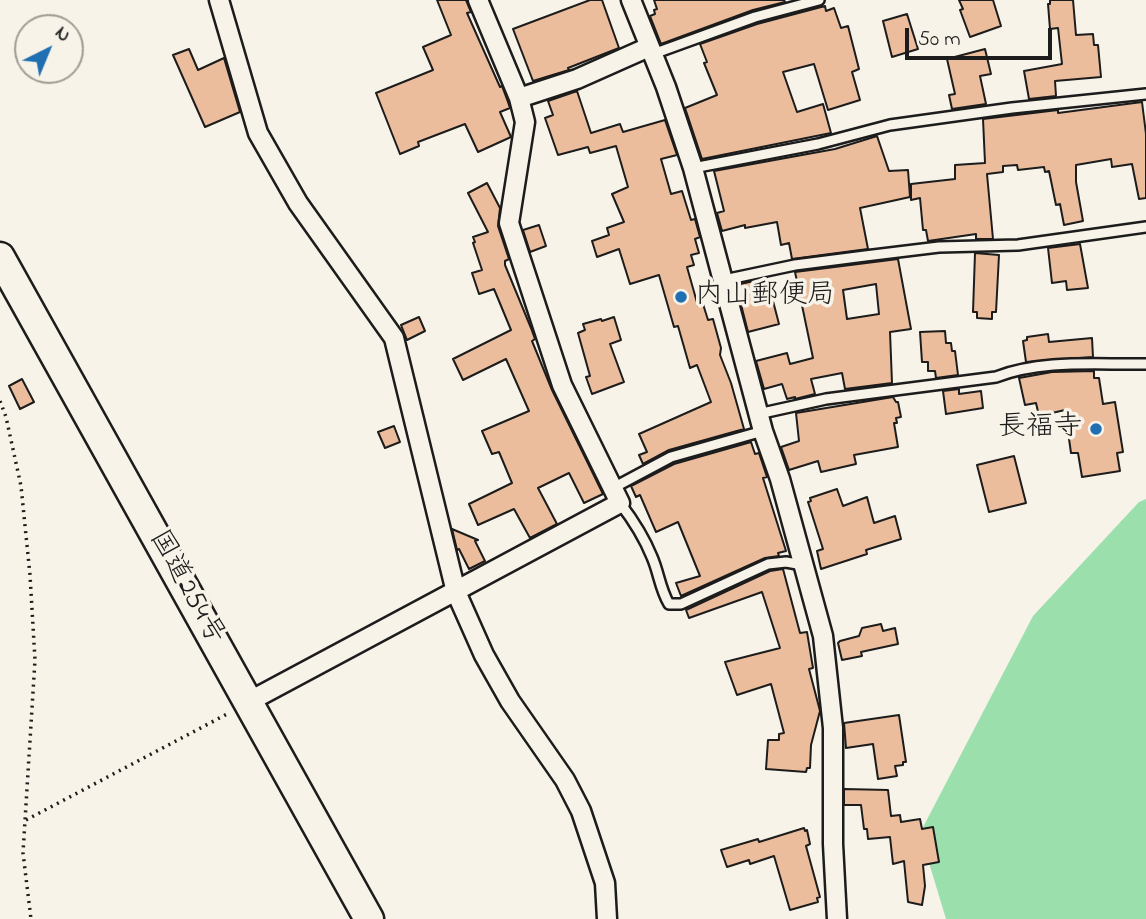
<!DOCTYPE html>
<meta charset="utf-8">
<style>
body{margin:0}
#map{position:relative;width:1146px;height:919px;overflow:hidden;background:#f7f3e8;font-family:"Indie Flower",sans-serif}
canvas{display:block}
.north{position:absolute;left:14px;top:14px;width:70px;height:70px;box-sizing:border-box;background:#f7f3e8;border:2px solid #9f9d96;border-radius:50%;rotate:43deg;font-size:19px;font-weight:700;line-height:28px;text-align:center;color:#1c1c1c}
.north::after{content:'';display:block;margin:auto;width:24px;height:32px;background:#1f6fb2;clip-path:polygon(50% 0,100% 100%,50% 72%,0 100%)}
.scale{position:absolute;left:905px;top:28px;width:147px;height:32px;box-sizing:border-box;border:4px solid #1c1c1c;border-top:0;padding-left:9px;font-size:21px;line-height:24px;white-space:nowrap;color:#1c1c1c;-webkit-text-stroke:5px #f7f3e8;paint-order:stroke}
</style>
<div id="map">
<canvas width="1146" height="919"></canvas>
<div class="north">N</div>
<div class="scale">50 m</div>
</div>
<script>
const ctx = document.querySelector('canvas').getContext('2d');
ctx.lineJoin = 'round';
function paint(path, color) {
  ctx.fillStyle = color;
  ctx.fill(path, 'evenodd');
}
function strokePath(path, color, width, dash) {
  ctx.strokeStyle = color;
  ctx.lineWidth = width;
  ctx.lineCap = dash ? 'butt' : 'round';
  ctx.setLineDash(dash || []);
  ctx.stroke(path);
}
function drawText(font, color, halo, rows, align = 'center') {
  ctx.font = font + ' "Indie Flower","Klee One",sans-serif';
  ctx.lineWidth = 7;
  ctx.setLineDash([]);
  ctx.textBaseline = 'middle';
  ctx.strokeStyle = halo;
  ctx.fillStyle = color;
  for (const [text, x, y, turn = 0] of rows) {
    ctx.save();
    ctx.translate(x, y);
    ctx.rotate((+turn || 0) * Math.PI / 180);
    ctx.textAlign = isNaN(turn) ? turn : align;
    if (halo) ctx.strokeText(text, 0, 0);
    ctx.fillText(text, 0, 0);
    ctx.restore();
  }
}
const green = new Path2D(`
 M1146,499v420h-200l-26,-86 113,-217 106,-114z`);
const building = new Path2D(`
 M437,0h29l5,12 -4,1 33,74 2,-1 6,16 2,6 -10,4 11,25 -33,15 -13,-28 -47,18 1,4 -19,8 -24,-61 57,-23 -10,-23 28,-12z
 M590,0h12l17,48 -51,20 1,2 -36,11 -20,-52z
 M654,0h130l1,2 -32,8 -92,34 -11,-28 5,-2 -1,-4 3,-1z
 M959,0h34l8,26 -31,11 -10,-27 3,-1z
 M1050,0h23l3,35 17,-1 1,11h4l3,32 -46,4 1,15 -27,3 -5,-28 38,-7 -4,-36 -8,1 -2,-25h2z
 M825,6l1,5 8,-3 7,20 7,-2 11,43 -7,3 8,28 -32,10 -14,-46 -31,8 14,40 26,-8 8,29 -129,26 -17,-51 32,-13 -13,-32 3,-1 -7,-18 57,-20z
 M907,14l11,35 -26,8 -9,-36z
 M189,49l9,21 26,-12 16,54 -35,15 -32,-72z
 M985,49l6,25 -11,2 6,28 -34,5 -3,-14 6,-1 -8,-35z
 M577,91l14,42 29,-9 3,8 42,-12 12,35 -16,4 10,35 11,-3 9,29 4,-1 5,18 -5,2 4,14 -8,2 3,10 -7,2 11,39 5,-2 5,16 5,-1 8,29 -1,7 11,28 13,46 -75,21 -26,14 -4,-9 8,-3 -8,-18 72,-32 -14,-37 -7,3 -12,-42 -4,1 -15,-52 -29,9 -11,-35 -22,8 -5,-16 17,-6 -2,-7 17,-6 -12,-28 16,-7 -12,-41 -26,7 -2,-6 -30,8 -13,-37 8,-3 -5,-14z
 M1142,102l4,32v64l-7,1 -7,-35 -20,3 -1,-8 -35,6v17l7,39 -19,4 -4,-21 -4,1 -7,-34 -4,1 -1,-5 -26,3 -1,-5 -14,1v6l-16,2 6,65h-17v-5l-48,7 -2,-11h-3l-3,-32 -9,2v-16l44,-5v-14l30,-2 -2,-44 75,-9v3z
 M877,136l12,35 19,-1 2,27 -50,11 8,41 -76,10 -3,-16 -8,2 -4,-23 -32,6v-3l-23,6 -5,-18 7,-2 -10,-40 121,-22z
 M487,183l13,25 -2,18 11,33 -4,2v4l26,63 4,11 -3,2 20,49 51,104 -19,9 -15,-30 -31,15 19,36 -27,14 -16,-29 -36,16 -9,-21 43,-21 -13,-31 -7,2 -10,-23 47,-20 -23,-52 -43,21 -10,-21 58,-29 -17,-41 -15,5 -7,-21 10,-3 -9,-27 2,-1 -2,-5 15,-5 -20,-39z
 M539,225l7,21 -16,6 -7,-22z
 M1080,244l8,44 -21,2 -1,-9 -14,2 -4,-35z
 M975,253l24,2 -3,57h-4v7l-15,-1v-6h-4z
 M898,259l13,70 -21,3 2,51 -47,6 -3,-16 -31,6 4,15 -20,5v-2l-8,2 -5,-15 -18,5 -8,-28 31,-8 3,11 23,-6 -18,-86zM876,284l3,30 -32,5 -4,-29z
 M767,278l12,46 -31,8 -12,-47z
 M419,317l6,14 -18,9 -6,-15z
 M614,317l7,23 -11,4 14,38 -32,12 -6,-17 4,-1 -12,-43 7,-3 -2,-6 18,-5 1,2z
 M945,331l1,12h5l1,8h3l3,24 -22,3 -1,-7h-7v-9h-6l-2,-30z
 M1048,334l1,8 43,-4 1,19 -67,5 -3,-21 4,-1v-3z
 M1094,371v7h5l4,26 12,-2 8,50 -6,1 3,18 -38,6 -4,-24h-7l-6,-43 -26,6 -3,-13 -11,2 -6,-27 33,-6z
 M22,379l12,23 -14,7 -11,-23z
 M959,389v5l22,-3 2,17 -37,6 -3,-23z
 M893,397l3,5h2l3,15 -5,1 1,5h-3l4,24 -44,8 2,9 -35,8 -3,-11 -29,9 -8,-23 18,-6 -3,-28z
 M394,426l6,16 -15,6 -7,-16z
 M751,442l4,12 4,-1 8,24 -4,1 23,73 -8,2 1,3 -14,2 -84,38 -5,-13 24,-7 -22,-54 -22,10 -16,-37 -4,2 -5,-11 43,-22z
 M1014,456l12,47 -37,9 -12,-47z
 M837,489l6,17 24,-9 7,26 21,-7 6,23 -35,11 1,4 -46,15 -4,-18 6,-2 -15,-47 3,-1 -1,-3z
 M452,529l26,11 -3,1 10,20 -16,8 -10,-20 -2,1z
 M783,569l17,64 7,-1 6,36 -4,1 11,42 -9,34 -1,23h-3l-1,4 -40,-3 2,-29h11v-6l5,-1 -13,-49 -34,11 -12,-33 55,-14 -18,-56 -73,26 -3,-8 84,-39z
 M881,624l2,7 12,-3 3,16 -37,8 1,4 -20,4 -4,-17 2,-2 19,-5 3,-8z
 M899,715l7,47h-3v3l-8,1 2,10 -19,3 -5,-35 -27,4 -2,-25z
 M844,789l44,1 3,26 9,-1 1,7 19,-3 2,10 11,-2 6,35 -16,3 2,21 -3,19 -14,-3 -4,-41 -11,3 -3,-27 -22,2 -1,-10h-3l-3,-24h-17z
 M804,828l1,3 2,-1 3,14 -4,2 14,51 -3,1 1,4 -28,8 -16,-54 -24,8 -1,-4 -22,7 -6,-17 37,-11 1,3z`);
const path = new Path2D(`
 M0,401l6,16 15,69 9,89 5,85 -12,193 8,66
 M26,820l203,-107`);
const service = new Path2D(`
 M653,54l102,-37 64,-17
 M693,168l125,-24 72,-19 122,-17 134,-14
 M724,280l71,-15 70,-9 74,-9 79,-2 128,-18
 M758,414l68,-15 170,-22c47,-18 100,-12 150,-13
 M613,488l58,-31 92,-26
 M620,503c13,17 24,34 32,54 7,16 8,32 17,47h12l87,-40 18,-2 17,3`);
const minor = new Path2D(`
 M219,0l39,133 40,70 96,135 62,254 28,63 26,46 55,79 16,31 24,72 2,36
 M478,0l41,98
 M631,0l35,87 27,81 70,263 17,48 43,157 10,92v116l4,75
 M248,702l372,-199 -58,-118 -53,-162 16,-101 -6,-24 58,-19 72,-32`);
const trunk = new Path2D(`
 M0,257l369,662`);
const markers = [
 [681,297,7,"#1f6fb2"],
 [1096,429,7,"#1f6fb2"]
];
const poiNames = [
 ["内山郵便局",695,297],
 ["長福寺",1082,429,"right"]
];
const streetNames = [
 ["国道254号",185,588,61]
];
paint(green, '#9be0ac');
paint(building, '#ecbd9d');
strokePath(building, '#1c1c1c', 2);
strokePath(service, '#1c1c1c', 14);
strokePath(minor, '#1c1c1c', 23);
strokePath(trunk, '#1c1c1c', 33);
strokePath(path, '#1c1c1c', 3.5, [2, 5]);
strokePath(service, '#f7f3e8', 9);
strokePath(minor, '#f7f3e8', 18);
strokePath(trunk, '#f7f3e8', 28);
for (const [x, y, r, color] of markers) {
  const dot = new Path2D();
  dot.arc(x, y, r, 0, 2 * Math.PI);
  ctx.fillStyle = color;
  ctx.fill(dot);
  strokePath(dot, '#f7f3e8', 2.5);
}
drawText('28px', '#1c1c1c', '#f7f3e8', poiNames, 'left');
drawText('28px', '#1c1c1c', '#f7f3e8', streetNames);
</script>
